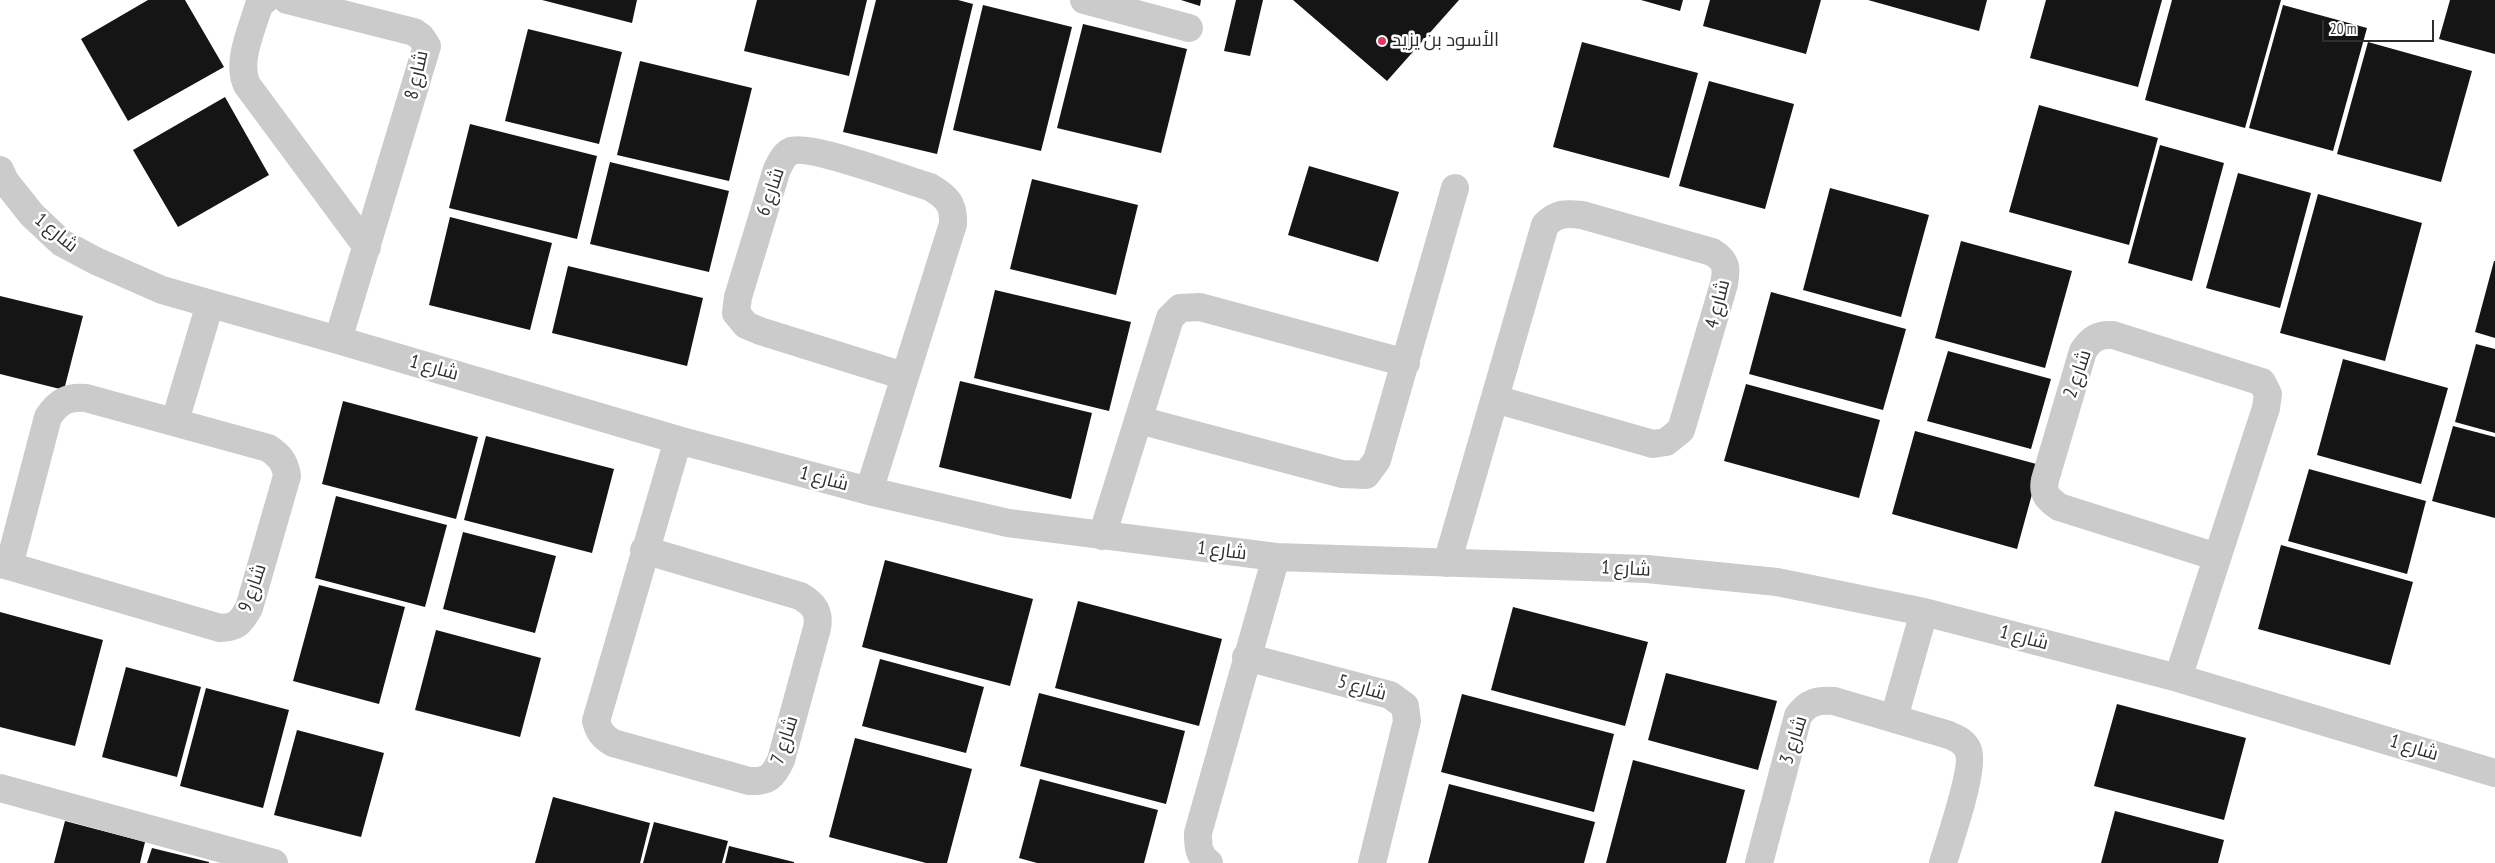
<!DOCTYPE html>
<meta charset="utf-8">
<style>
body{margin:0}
#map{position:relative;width:2495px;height:863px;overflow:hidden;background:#fff;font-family:"PT Sans Narrow",sans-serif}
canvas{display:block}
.scale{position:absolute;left:2322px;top:20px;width:112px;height:22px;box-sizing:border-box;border:2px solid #2e2e2e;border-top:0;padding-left:6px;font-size:15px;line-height:18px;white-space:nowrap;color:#2e2e2e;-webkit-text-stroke:4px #fff;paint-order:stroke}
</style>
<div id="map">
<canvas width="2495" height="863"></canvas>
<div class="scale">20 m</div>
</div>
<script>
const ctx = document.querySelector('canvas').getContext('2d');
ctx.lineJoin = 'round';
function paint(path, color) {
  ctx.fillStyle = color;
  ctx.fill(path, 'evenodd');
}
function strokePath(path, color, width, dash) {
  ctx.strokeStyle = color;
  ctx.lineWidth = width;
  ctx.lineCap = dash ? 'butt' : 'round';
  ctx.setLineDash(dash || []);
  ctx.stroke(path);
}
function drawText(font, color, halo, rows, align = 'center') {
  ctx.font = font + ' "PT Sans Narrow",Cairo,sans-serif';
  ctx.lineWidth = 5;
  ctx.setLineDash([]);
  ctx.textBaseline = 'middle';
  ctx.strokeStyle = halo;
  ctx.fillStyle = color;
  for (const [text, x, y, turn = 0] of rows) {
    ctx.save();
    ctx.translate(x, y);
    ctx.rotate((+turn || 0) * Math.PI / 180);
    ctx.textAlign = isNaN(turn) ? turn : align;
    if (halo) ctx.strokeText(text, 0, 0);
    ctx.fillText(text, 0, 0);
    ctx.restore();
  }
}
const building = new Path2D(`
 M148,0h37l39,67 -96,54 -47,-82z
 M542,0h95l-5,23z
 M757,0h110l-18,76 -105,-25z
 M876,0h82l15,4 -36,150 -94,-22z
 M1181,0h20l-1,6z
 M1236,0h27l-13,56 -26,-5z
 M1293,0h166l-72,81z
 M1641,0h42l-3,11z
 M1710,0h111l-15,54 -103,-28z
 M1868,0h119l-8,31z
 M2046,0h116l-24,87 -108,-29z
 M2172,0h109l-36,128 -100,-28z
 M2450,0h45v54l-56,-15z
 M983,5l89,22 -31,124 -88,-21z
 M2283,5l84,23 -34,123 -84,-23z
 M1083,24l104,25 -26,104 -104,-25z
 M528,29l94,23 -23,92 -94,-23z
 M1582,42l116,31 -29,105 -116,-31z
 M2368,42l104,29 -31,111 -104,-28z
 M640,61l112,27 -23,93 -112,-26z
 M1709,81l85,23 -29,105 -86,-23z
 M225,97l44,78 -91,52 -45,-77z
 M2039,105l119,33 -29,107 -120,-33z
 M470,124l127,32 -20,83 -128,-31z
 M2160,145l64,18 -32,118 -64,-18z
 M610,162l119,29 -20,81 -119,-28z
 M1309,166l90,26 -21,70 -90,-27z
 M2238,173l73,20 -31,115 -74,-20z
 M1032,179l106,26 -22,90 -106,-26z
 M1830,188l99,27 -28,102 -98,-27z
 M2318,194l104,29 -37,138 -105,-28z
 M450,217l102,26 -22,87 -101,-25z
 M1961,241l111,30 -27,97 -110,-30z
 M2494,261h1v77l-20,-6z
 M568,266l135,32 -16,68 -135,-33z
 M995,290l136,32 -22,89 -135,-33z
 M1771,292l135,37 -23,81 -134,-36z
 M0,296l83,20 -19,74 -64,-16z
 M2476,344l19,5v84l-40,-11z
 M1948,351l103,28 -20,70 -104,-28z
 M2343,359l105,29 -27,96 -104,-29z
 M960,381l132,32 -21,86 -132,-32z
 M1746,384l134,36 -21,78 -135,-37z
 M343,401l135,36 -22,82 -134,-35z
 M2453,426l42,11v81l-63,-17z
 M1915,431l125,34 -23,84 -125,-35z
 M486,436l128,33 -22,84 -128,-33z
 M2309,469l117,32 -19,73 -119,-33z
 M336,496l111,29 -22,82 -110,-29z
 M463,532l93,24 -21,77 -92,-24z
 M2281,545l132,37 -23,83 -132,-36z
 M885,560l148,39 -23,87 -148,-39z
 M319,585l86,22 -26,97 -86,-23z
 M1078,601l144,38 -23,87 -144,-38z
 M1513,607l135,35 -23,84 -134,-36z
 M0,612l103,28 -28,106 -75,-19z
 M436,630l105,28 -21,79 -105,-27z
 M880,659l104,28 -18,66 -104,-27z
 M126,667l75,20 -24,90 -75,-20z
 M1666,673l111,28 -19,69 -110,-30z
 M206,688l83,22 -26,98 -83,-22z
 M1039,693l146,38 -19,73 -146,-38z
 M1462,694l152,40 -20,78 -153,-40z
 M2117,704l129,34 -22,82 -130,-34z
 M297,730l87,23 -23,84 -87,-22z
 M855,738l117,31 -25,94h-21l-97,-26z
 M1633,760l112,30 -19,73h-120z
 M1040,779l118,31 -14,53h-107l-18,-5z
 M1449,784l146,38 -11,41h-156z
 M553,797l97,26 -10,40h-105z
 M2115,811l109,29 -6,23h-117z
 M65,821l80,21 -5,21h-86z
 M654,822l74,19 -6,22h-79z
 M729,846l65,16v1h-69z
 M152,848l57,14v1h-62z`);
const minor = new Path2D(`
 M265,0l-6,5c-7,24 -23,57 -12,80l120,162
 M287,0l127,32 7,5 6,9 -89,294
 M1084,0l105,28
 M0,170l5,11 27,34 30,28 34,18 66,29 176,50 340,100 191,51 139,32 268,34 371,12 130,13 147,30 254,66 317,95
 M1139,420l203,54 24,1 11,-15 78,-272
 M175,421l35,-117
 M869,491l84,-267c1,-20 -6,-27 -23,-37 -24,-7 -120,-43 -139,-36 -7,3 -10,11 -14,18l-39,128 -2,16 10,12 14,6 144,45
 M1102,536l68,-218 10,-10 20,-1 206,56
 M644,550l156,46c14,8 20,16 17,32l-36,132c-8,17 -13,22 -32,21l-136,-38c-10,-6 -14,-11 -17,-22l82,-281
 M1447,563l98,-338c12,-12 20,-12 37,-10l130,37c15,9 15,16 12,32l-43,146 -15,12 -13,2 -158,-45
 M0,564l9,2 211,62c18,-1 20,-5 29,-20l38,-132c-2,-14 -7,-20 -19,-28l-182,-50c-18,-2 -28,4 -38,19l-39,149
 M1246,657l144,38 15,11 2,15 -35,142
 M2178,678l88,-270 2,-14 -6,-12 -149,-47c-15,-1 -22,4 -30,16l-38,129c-3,14 3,19 14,27l158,50
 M1894,718l30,-106
 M0,788l274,75
 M1209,863c-11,-8 -11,-17 -11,-30l78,-276
 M1759,863l39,-147c10,-14 19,-16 36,-15l115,34c7,3 14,6 18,13 10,16 -18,94 -24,115`);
const markers = [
 [1382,41,5,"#d73e60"]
];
const poiNames = [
 ["الأسود بن يزيد",1392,41]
];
const streetNames = [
 ["شارع 8",417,75,-77],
 ["شارع 6",771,192,-71],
 ["شارع 1",56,233,39],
 ["شارع 4",1718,304,-75],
 ["شارع 1",434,368,16],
 ["شارع 2",2078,374,-71],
 ["شارع 1",824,479,15],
 ["شارع 1",1222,551,7],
 ["شارع 1",1626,569,3],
 ["شارع 9",253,588,-71],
 ["شارع 1",2024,638,15],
 ["شارع 5",1362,688,16],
 ["شارع 7",785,740,-72],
 ["شارع 3",1794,740,-72],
 ["شارع 1",2414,748,17]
];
paint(building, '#151515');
strokePath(minor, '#cbcbcb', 28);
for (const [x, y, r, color] of markers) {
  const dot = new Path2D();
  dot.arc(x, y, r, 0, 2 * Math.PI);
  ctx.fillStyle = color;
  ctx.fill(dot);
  strokePath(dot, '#fff', 2);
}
drawText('19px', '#2e2e2e', '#fff', poiNames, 'left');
drawText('19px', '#2e2e2e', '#fff', streetNames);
</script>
